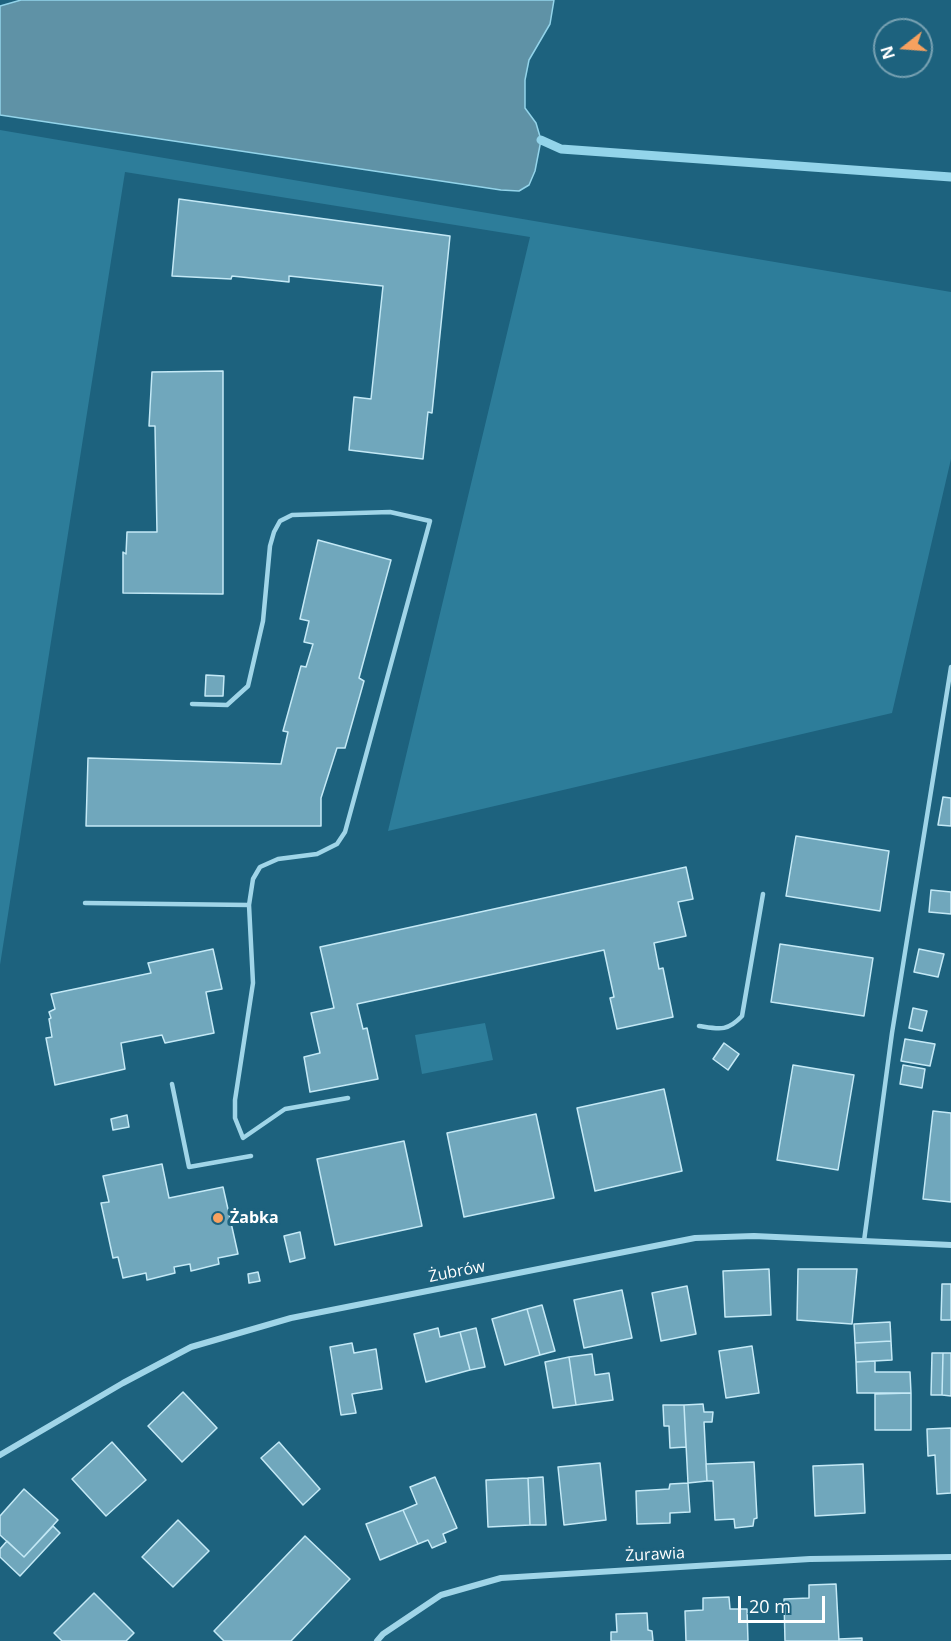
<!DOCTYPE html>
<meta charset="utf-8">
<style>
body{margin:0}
#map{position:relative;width:951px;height:1641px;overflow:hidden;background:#1d627e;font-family:"Open Sans",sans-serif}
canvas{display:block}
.north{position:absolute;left:873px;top:18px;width:60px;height:60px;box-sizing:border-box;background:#1d627e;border:2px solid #77a1b2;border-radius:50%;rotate:253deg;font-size:16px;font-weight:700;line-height:24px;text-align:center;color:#fff}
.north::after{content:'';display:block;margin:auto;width:21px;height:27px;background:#f7a15f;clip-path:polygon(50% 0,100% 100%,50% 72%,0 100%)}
.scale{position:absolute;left:738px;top:1596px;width:87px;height:27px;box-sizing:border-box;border:3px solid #fff;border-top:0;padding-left:8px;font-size:18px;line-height:21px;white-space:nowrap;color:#fff;-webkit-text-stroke:4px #1d627e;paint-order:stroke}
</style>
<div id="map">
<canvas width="951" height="1641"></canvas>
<div class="north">N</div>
<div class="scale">20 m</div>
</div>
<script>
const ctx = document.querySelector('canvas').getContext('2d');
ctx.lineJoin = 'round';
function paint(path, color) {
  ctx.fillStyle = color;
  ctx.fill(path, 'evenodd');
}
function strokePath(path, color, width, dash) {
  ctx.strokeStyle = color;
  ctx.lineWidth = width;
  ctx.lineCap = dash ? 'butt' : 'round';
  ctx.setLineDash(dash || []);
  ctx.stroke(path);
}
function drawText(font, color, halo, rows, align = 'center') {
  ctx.font = font + ' "Open Sans",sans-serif';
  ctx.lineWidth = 6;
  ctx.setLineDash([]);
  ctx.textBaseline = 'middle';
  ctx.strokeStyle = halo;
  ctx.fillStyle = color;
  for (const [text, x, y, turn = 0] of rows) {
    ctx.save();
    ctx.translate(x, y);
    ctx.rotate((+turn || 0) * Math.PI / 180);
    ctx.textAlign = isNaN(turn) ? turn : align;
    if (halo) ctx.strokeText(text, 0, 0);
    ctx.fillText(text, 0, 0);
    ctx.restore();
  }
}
const green = new Path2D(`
 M0,130l951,162v167l-59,254 -504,118 142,-594 -405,-65 -125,793z
 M485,1023l8,37 -71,14 -7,-39z`);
const water = new Path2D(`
 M21,0h533l-4,24 -21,36 -4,20v28l11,15 5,17 -6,31 -6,14 -10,6 -18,-1 -501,-75v-109z`);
const stream = new Path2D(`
 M541,140l20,9 390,28`);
const building = new Path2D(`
 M179,199l271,37 -18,177 -4,-1 -5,47 -74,-9 5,-53 17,2 12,-113 -94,-10v6l-57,-6 -1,3 -59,-3z
 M223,371v223l-100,-1v-41l3,2 1,-22h30l-2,-106h-6l3,-54z
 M318,540l73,20 -32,118 5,3 -19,67h-8l-16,50v28h-235l2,-68 193,6 7,-32 -5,-1 18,-65 5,1 7,-23 -9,-2 5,-21 -9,-2z
 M206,675l18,1 -1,20h-18z
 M943,797l8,1v28l-13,-1z
 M796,836l93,15 -9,60 -94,-15z
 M686,867l7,32 -15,3 8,34 -32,7 5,26 4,-1 10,49 -56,12 -7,-31 4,-1 -10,-47 -247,54 6,25 4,-1 11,51 -68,13 -6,-35 16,-4 -9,-40 23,-5 -14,-61z
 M931,890l20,2v22l-22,-2z
 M780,944l93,14 -9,58 -93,-14z
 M213,949l9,40 -16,3 8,41 -49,10 -3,-8 -41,8 4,26 -70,16 -9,-47 6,-1 -3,-18 2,-1 -2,-6 6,-3 -4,-15 100,-21 -3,-10z
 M919,949l25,5 -6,23 -24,-5z
 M913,1008l14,3 -5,20 -13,-3z
 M905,1039l30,5 -5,22 -29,-5z
 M724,1043l15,11 -11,16 -15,-11z
 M793,1065l61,10 -16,95 -61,-10z
 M903,1065l22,4 -3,19 -22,-4z
 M664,1089l18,82 -87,20 -18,-83z
 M933,1111l18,2v89l-28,-3z
 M536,1114l18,84 -90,19 -17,-84z
 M127,1115l2,12 -16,3 -2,-11z
 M404,1141l18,85 -87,19 -18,-86z
 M162,1164l7,34 54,-11 15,67 -20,4 1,6 -28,7 -1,-7 -16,3 1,6 -28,7 -1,-7 -23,5 -5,-21 -5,1 -12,-55 8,-1 -6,-26z
 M300,1232l5,26 -15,4 -6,-26z
 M769,1269l2,46 -46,2 -2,-46z
 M798,1269h59l-5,55 -55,-4z
 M258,1272l2,9 -11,2 -1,-9z
 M942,1284h9v36h-10z
 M687,1286l9,48 -35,7 -9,-48z
 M622,1290l10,48 -48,10 -10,-48z
 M542,1305l13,46 -15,4 -13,-46z
 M527,1309l13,46 -35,10 -13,-46z
 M890,1322l1,19 -36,2 -1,-19z
 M438,1328l2,9 20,-5 10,38 -44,12 -12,-48z
 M476,1328l9,39 -15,3 -10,-38z
 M891,1341l1,19 -36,2 -1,-19z
 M352,1343l2,10 22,-4 6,40 -30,5 4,19 -15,2 -11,-68z
 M752,1346l7,47 -33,5 -7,-47z
 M932,1353h11l-1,42h-11z
 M943,1353h8v43l-9,-1z
 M592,1354l3,21 14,-2 4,27 -37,5 -7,-48z
 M569,1357l7,48 -23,3 -8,-46z
 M875,1361v11h35l1,21h-54l-1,-31z
 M183,1392l34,36 -35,34 -34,-36z
 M911,1393v37h-36v-36z
 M703,1404l1,8h9l-1,10h-8l3,59 -19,2 -4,-78z
 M663,1405h21l2,42 -16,1 -1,-22h-5z
 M951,1428v65l-14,1 -2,-39 -7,1 -1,-27z
 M112,1442l34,38 -40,36 -34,-37z
 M279,1442l41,47 -17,16 -42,-47z
 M754,1462l3,56 -3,1 -1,7 -18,2 -1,-9 -19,1 -2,-39h-6l-1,-17z
 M600,1463l6,57 -42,5 -6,-58z
 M863,1464l2,49 -50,3 -2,-50z
 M435,1477l22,51 -14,6 3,8 -14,6 -4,-8 -10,4 -15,-34 14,-6 -7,-17z
 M543,1477l3,48h-16l-2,-47z
 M528,1478l2,47 -42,2 -2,-47z
 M688,1483l2,29 -20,1v10l-33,1 -1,-33 33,-2 1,-5z
 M24,1489l34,31 -34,37 -24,-22v-19z
 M403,1510l15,34 -38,16 -14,-36z
 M178,1520l31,31 -36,36 -31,-30z
 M53,1526l7,7 -40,43 -20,-19v-8l7,-8 17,16z
 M305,1536l45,43 -59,62h-67l-10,-10z
 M836,1584l3,57h-54l-1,-42 25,-1v-13z
 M94,1593l40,40 -8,8h-64l-8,-8z
 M729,1597l1,12h17l1,32h-62l-1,-30 18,-1v-12z
 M647,1613l1,17 4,1 1,10h-42v-9h6l-1,-18z
 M862,1638v3h-23v-2z`);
const lane = new Path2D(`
 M192,704l35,1 21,-19 15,-65 7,-75 4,-14 6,-11 12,-6 98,-3 40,9 -85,311 -8,12 -20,10 -39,5 -18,8 -7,12 -4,26 4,78 -18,117v18l8,20 42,-29 63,-11
 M85,903l164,2
 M699,1026c20,3 28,6 43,-10l21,-122
 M172,1084l17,83 62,-11
 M864,1241l28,-208 59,-366`);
const street = new Path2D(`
 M0,1455l123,-72 68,-36 100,-29 404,-80 59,-2 197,9
 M377,1641l6,-7 58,-39 60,-17 309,-19 141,-2`);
const markers = [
 [218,1218,6,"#f7a15f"]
];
const poiNames = [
 ["Żabka",230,1218]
];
const streetNames = [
 ["Żubrów",457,1272,-11],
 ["Żurawia",655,1555,-3]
];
paint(green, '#2d7d9a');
paint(water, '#5f92a6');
strokePath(water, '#93d4ea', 1.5);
strokePath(stream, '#93d4ea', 9);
paint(building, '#70a7bc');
strokePath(building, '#c4e9f6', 1.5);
strokePath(lane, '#a0d5e8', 4.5);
strokePath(street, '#a0d5e8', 6);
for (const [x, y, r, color] of markers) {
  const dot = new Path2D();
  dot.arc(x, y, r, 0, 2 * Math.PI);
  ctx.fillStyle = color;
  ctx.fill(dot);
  strokePath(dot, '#1d627e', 2);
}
drawText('bold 16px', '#fff', '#1d627e', poiNames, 'left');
drawText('16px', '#fff', '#1d627e', streetNames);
</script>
